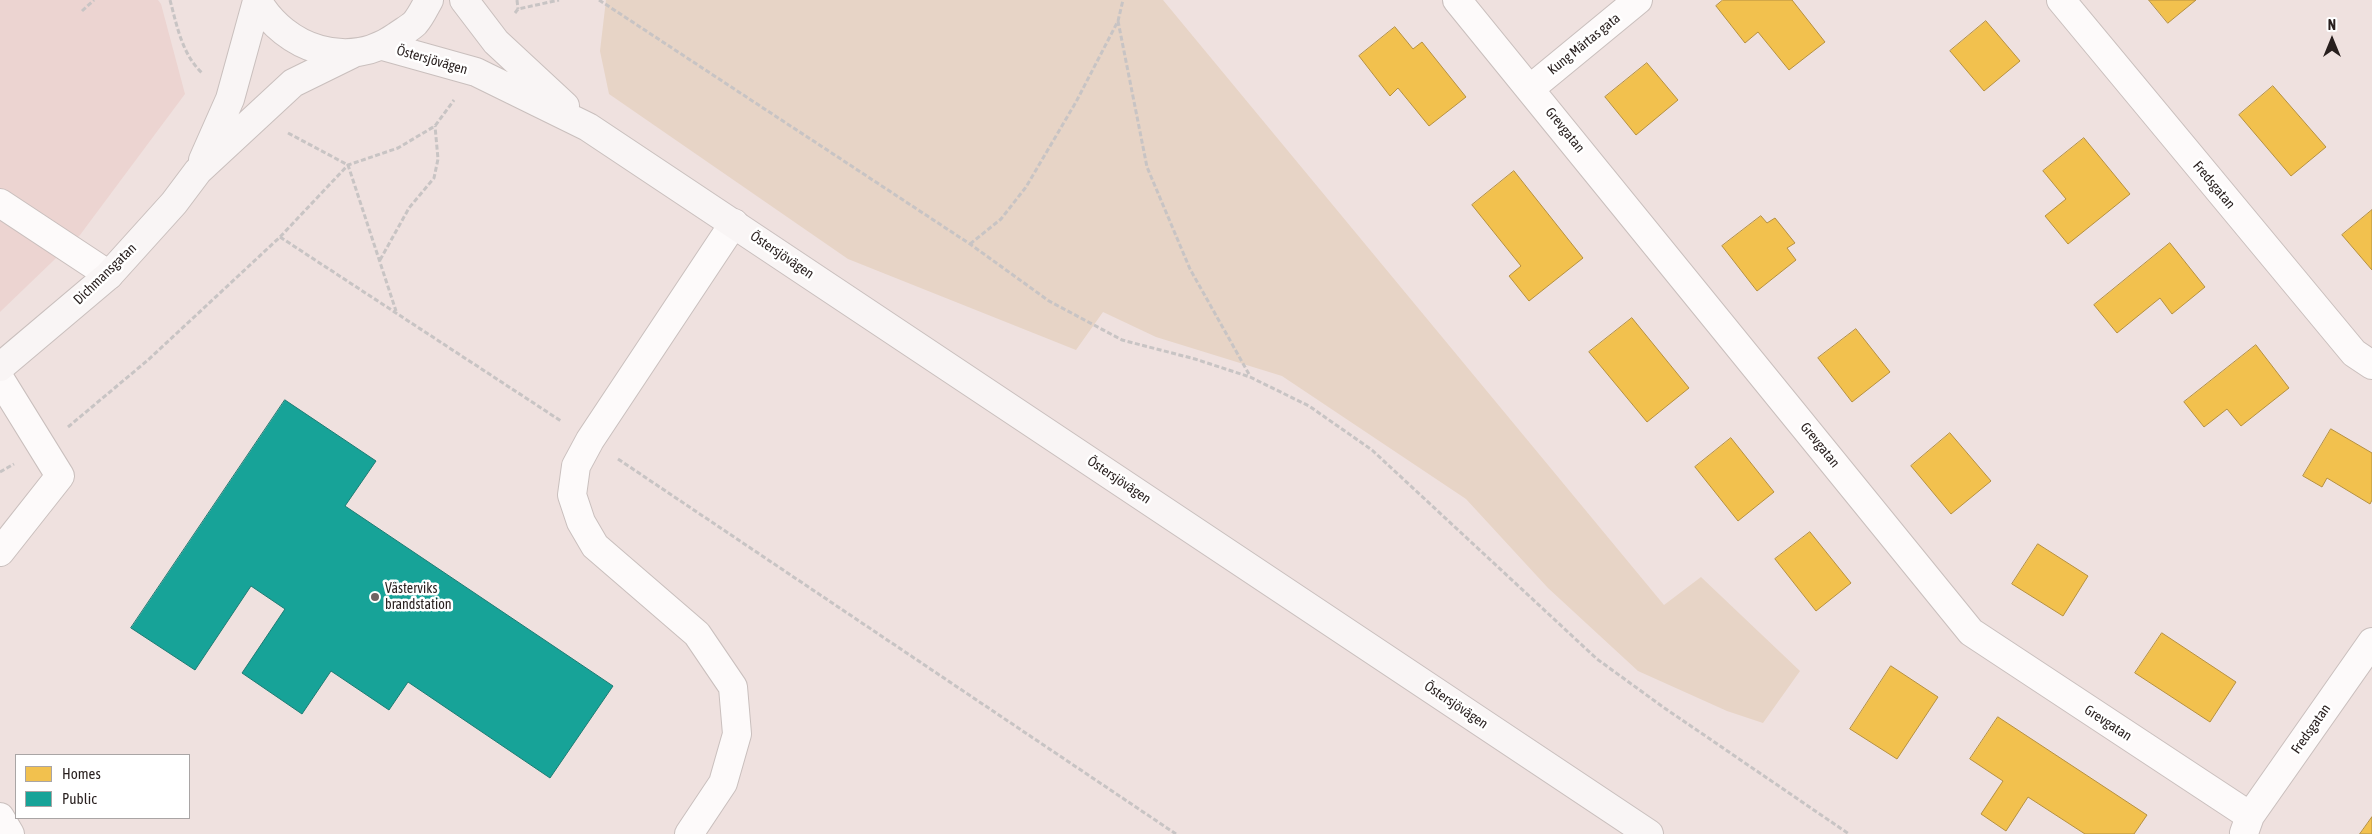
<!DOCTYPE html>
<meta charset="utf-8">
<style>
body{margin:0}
#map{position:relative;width:2372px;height:834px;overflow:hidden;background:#efe1df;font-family:"Asap Condensed",sans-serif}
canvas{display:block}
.legend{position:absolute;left:15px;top:754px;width:175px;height:65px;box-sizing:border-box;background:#fff;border:1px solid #a9a5a5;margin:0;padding:6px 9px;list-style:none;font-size:15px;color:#281f1e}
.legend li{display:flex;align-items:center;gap:10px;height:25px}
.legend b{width:25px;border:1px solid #a9a5a5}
.north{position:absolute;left:2307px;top:15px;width:50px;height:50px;-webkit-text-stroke:4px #fff;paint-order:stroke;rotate:0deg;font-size:14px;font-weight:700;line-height:20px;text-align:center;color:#281f1e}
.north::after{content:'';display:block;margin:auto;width:18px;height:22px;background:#281f1e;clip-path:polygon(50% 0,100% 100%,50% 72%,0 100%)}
</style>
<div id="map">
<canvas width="2372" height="834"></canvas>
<ul class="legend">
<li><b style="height:14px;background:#f2c14e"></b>Homes</li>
<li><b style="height:14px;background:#17a398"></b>Public</li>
</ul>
<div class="north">N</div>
</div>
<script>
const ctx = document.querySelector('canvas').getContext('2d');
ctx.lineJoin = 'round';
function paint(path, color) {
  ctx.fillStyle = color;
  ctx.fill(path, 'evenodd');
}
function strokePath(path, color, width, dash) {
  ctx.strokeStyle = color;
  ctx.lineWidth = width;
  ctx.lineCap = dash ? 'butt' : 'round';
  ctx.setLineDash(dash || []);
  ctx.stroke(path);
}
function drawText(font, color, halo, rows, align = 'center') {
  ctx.font = font + ' "Asap Condensed",sans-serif';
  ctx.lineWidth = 5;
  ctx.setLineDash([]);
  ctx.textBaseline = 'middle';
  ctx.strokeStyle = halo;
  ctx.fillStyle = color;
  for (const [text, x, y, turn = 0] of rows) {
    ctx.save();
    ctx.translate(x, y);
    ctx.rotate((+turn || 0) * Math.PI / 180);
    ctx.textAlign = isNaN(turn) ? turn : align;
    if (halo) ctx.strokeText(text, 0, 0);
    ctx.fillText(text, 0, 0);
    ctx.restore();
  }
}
const built = new Path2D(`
 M0,0h158l3,4 24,90 -105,141 -80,77z`);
const green = new Path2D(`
 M606,0h557l501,605 37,-28 99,94 -37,52 -36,-12 -89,-40 -90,-83 -82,-89 -184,-123 -126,-39 -53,-25 -27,38 -228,-91 -239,-165 -9,-43z`);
const homes = new Path2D(`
 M1723,0h69l33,42 -36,28 -31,-38 -13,11 -29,-37z
 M2149,0h47l-28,23z
 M1986,21l34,40 -36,30 -34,-40z
 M1395,27l18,22 9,-7 44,55 -37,29 -31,-38 -8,8 -31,-40z
 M1647,63l31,37 -42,35 -31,-38z
 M2273,86l53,61 -35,29 -52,-61z
 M2084,138l46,56 -62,50 -23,-28 21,-17 -23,-28z
 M1514,171l69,87 -54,43 -20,-25 12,-10 -49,-61z
 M2372,210v60l-30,-35z
 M1761,216l6,7 8,-5 20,25 -8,5 9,12 -39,31 -35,-45z
 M2170,243l35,44 -33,27 -12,-16 -43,35 -23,-28z
 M1632,318l57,70 -42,34 -58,-70z
 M1856,329l34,43 -38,30 -34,-44z
 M2256,345l33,43 -48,38 -14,-17 -23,18 -20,-25z
 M2331,429l41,24v47l-2,4 -43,-26 -5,9 -19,-11z
 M1950,433l41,48 -40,33 -40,-48z
 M1731,438l43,54 -36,29 -43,-54z
 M1810,532l41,51 -35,28 -41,-52z
 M2038,544l50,32 -25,40 -51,-32z
 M2162,633l74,49 -26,40 -75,-49z
 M1891,666l47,31 -41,62 -47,-30z
 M1998,717l149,98 -13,19h-49l-57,-37 -22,34 -25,-17 22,-33 -33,-22z
 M2372,817v17h-12z`);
const public = new Path2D(`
 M285,400l91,61 -31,45 268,180 -63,92 -142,-96 -19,28 -58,-39 -29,43 -60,-41 43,-64 -34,-23 -56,84 -64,-42z`);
const path = new Path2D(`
 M170,0c7,26 12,54 32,73
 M517,0l1,9
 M599,0l371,244 79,57 73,39 73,19 55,18 59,29 63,44 225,209 66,48 186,127
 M82,11l12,-11
 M515,13l3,-4 41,-9
 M1118,21l29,146 43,102 60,107
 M288,133l60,32 48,146
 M280,237l281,184
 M970,244l31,-25 25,-32 50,-85 42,-81 5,-21
 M380,260l29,-52 25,-30 4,-19 -3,-33
 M68,427l80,-67 132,-123 68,-72 50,-17 37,-22 19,-26
 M618,459l558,375
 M0,472l14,-8`);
const minor = new Path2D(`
 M1457,0l514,632 279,184
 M2061,0l293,353 18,12
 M1531,88l107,-88
 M0,203l109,72
 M0,379l60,97 -60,76
 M0,817l10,17
 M2244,833l6,-17 122,-174
 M689,834l34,-51 14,-49 -4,-47 -36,-53 -102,-88 -14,-24 -9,-27 4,-29 14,-26 144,-217`);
const secondary = new Path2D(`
 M257,0c28,49 91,71 140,36 5,-4 13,-8 18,-13 6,-7 10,-16 14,-23
 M464,0l32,42 69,64
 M383,46l93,26 112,55 1061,707
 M203,160l27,-61 27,-98
 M0,367l109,-92 65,-72 24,-32 95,-88 59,-29`);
const markers = [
 [375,597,5,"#6e6362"]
];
const streetNames = [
 ["Kung Märtas gata",1584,44,-39],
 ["Östersjövägen",432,60,16],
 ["Grevgatan",1565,130,51],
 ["Fredsgatan",2214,185,50],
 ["Östersjövägen",782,255,34],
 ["Dichmansgatan",105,274,-44],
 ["Grevgatan",1820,445,51],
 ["Östersjövägen",1119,480,34],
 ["Östersjövägen",1456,705,34],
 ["Grevgatan",2108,723,33],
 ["Fredsgatan",2311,729,-55]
];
const poiNames = [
 ["Västerviks",385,589],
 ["brandstation",385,605]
];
paint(built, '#ecd4d1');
paint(green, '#e7d4c6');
paint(homes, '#f2c14e');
strokePath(homes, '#b59040', 1);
paint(public, '#17a398');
strokePath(public, '#1c7b73', 1);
strokePath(minor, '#c9bfbd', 30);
strokePath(secondary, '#c9bfbd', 30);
strokePath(path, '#c8c4c4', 3, [5, 2.5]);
strokePath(minor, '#fdfafa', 28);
strokePath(secondary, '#f9f5f5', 28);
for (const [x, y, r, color] of markers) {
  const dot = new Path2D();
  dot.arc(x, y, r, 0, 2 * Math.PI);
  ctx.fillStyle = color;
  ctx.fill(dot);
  strokePath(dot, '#fff', 2);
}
drawText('14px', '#281f1e', '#fff', streetNames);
drawText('14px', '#281f1e', '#fff', poiNames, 'left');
</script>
